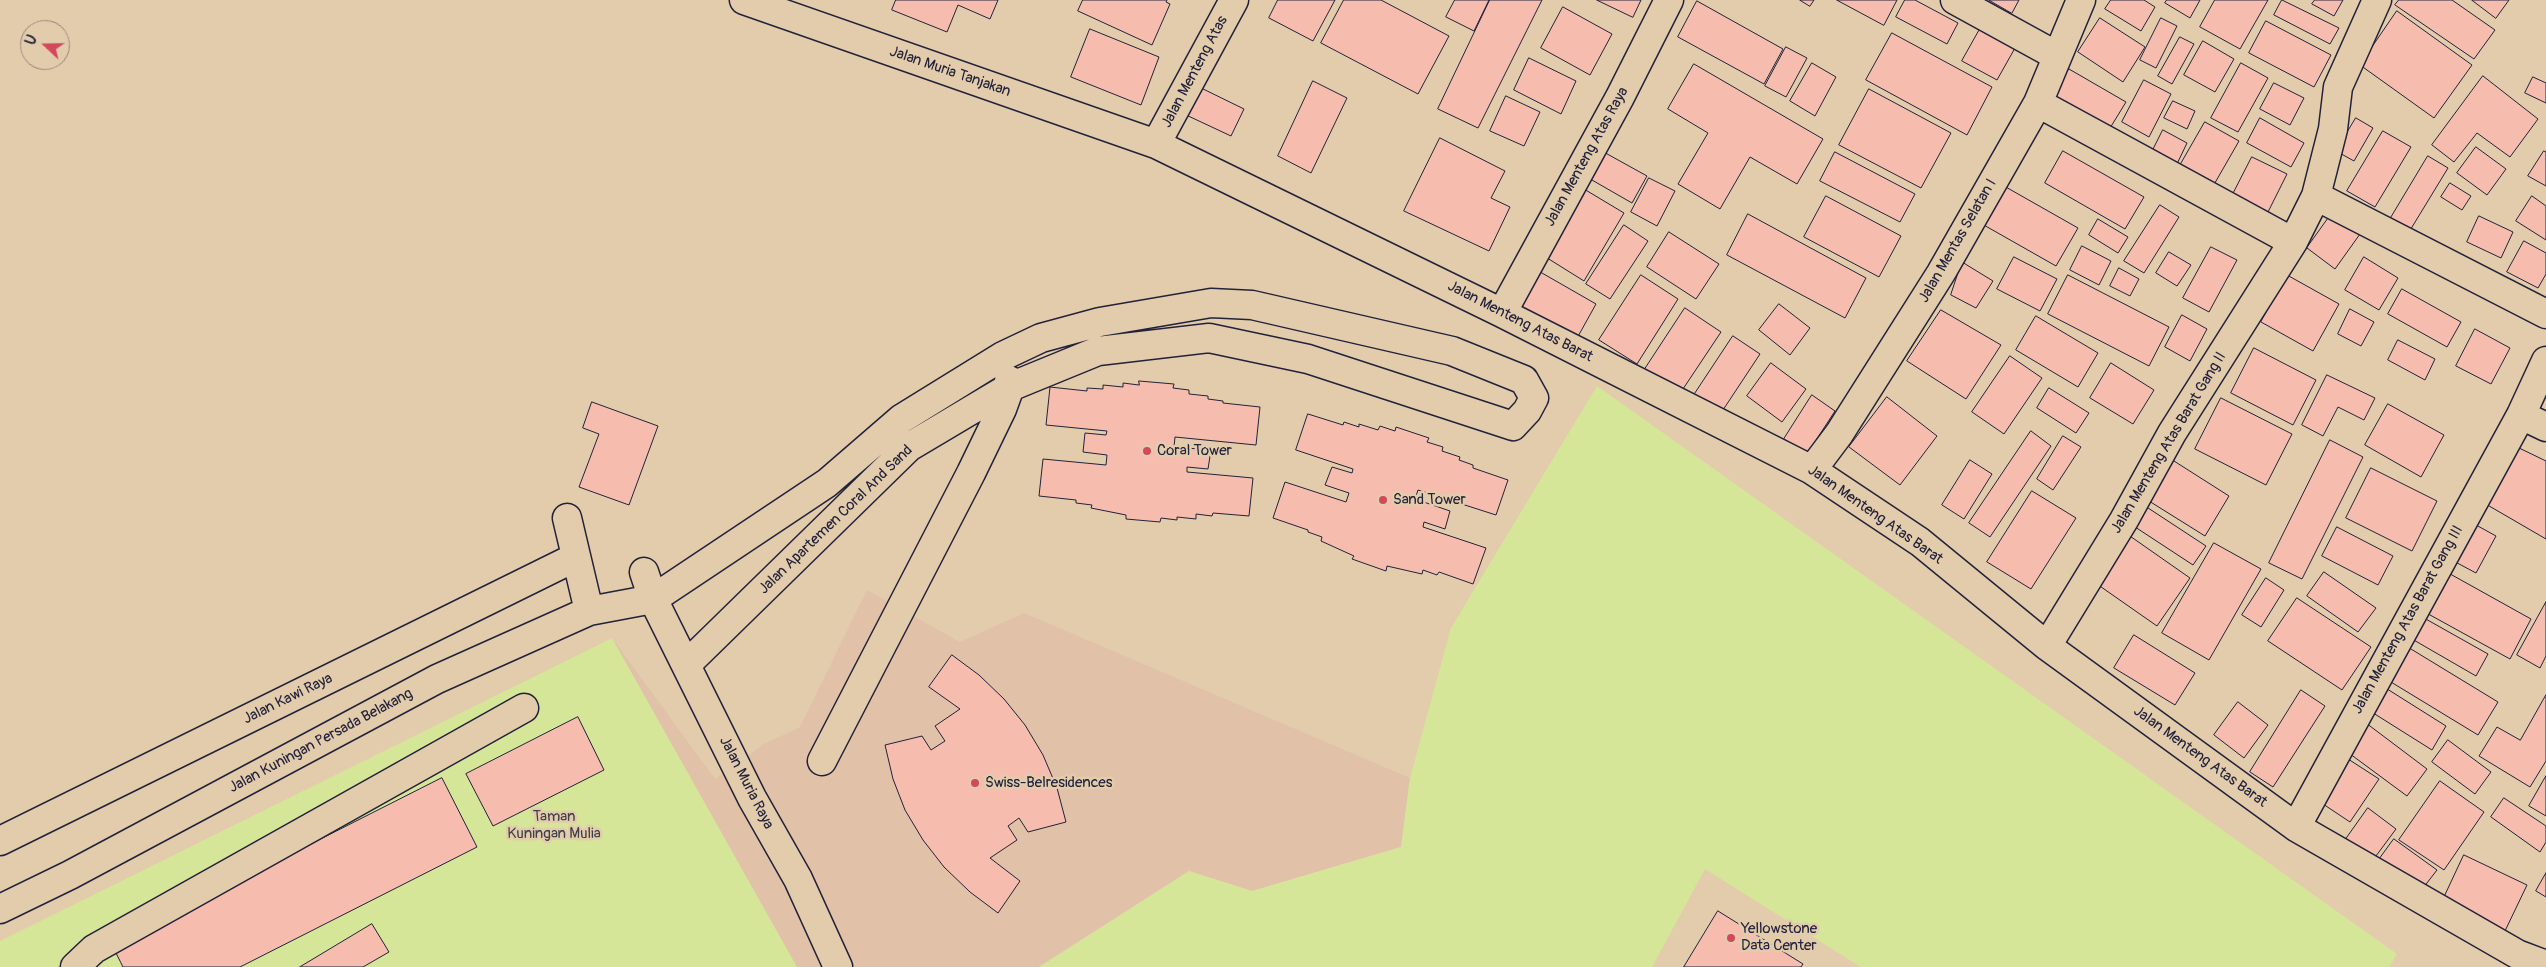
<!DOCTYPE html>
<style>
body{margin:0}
#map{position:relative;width:2546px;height:967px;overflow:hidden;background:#e3ccac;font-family:Pangolin,sans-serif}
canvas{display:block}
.north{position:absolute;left:20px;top:20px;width:50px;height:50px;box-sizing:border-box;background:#e3ccac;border:1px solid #96887f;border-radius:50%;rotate:291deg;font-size:14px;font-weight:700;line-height:20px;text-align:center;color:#22223b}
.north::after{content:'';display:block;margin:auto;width:18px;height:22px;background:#d1495b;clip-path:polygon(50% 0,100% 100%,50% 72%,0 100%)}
</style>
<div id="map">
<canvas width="2546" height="967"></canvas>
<div class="north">U</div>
</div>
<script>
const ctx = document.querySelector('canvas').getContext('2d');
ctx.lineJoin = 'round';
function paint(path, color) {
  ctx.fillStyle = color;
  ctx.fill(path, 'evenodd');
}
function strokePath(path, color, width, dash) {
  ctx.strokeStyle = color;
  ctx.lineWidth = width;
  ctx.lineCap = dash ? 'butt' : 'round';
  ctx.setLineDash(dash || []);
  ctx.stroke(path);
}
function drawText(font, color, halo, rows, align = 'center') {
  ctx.font = font + ' Pangolin,sans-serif';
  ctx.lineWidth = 5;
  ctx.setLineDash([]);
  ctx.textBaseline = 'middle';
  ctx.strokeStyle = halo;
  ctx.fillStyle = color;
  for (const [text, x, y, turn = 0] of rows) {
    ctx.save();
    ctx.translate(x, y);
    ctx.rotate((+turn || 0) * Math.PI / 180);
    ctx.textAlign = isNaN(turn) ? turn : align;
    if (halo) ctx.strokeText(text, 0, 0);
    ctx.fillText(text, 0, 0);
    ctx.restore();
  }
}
const built = new Path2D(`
 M867,590l93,52 64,-29 386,165 -9,69 -149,44 -63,-20 -150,96h-1039v-26l612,-303 103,141 49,-35 36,-17z`);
const green = new Path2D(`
 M1597,386l800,568 -8,13h-528l-156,-98 -53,98h-613l150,-96 63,20 149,-44 9,-69 41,-150z
 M612,638l185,329h-797v-26z`);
const building = new Path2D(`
 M896,0h102l-8,19 -32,-14 -11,27 -55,-22z
 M1083,0h84l-1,2 4,2 -18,41 -74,-34z
 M1278,0h57l-22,41 -44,-23z
 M1344,0h37l68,36 -31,58 -97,-51z
 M1455,0h34l-15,31 -28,-14z
 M1490,0h52l-64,128 -40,-19z
 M1597,0h44l-8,17z
 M1800,0h14l-4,6z
 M1837,0h60l-13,25z
 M1905,0h10l43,23 -11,21 -51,-27z
 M1989,0h30l-7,13z
 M2111,0h33l11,7 -14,24 -36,-22z
 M2167,0h33l-10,18 -25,-15z
 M2215,0h53l-28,49 -40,-22z
 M2282,0l57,28 -9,16 -56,-29z
 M2315,0h28l-9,16 -22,-12z
 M2399,0h53l43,30 -21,29 -79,-54z
 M2472,0h37l-13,18z
 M1697,1l86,48 -19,35 -86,-47z
 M1563,7l49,27 -22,41 -49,-27z
 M2397,11l75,54 -38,53 -74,-53z
 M2100,18l45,29 -22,35 -45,-30z
 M2161,18l16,8 -21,42 -16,-8z
 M2266,21l65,34 -17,32 -65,-34z
 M1090,29l69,28 -18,48 -70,-28z
 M1980,29l35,19 -18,32 -35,-19z
 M1892,33l100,54 -25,48 -101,-55z
 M2180,37l14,7 -22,40 -14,-8z
 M2203,41l31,18 -19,33 -31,-17z
 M1786,47l21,11 -21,39 -21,-11z
 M1529,58l47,23 -15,33 -47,-24z
 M1812,63l24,14 -21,39 -25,-15z
 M2241,63l27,15 -30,54 -27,-14z
 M1694,64l129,75 -26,45 -47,-27 -30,52 -42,-25 30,-51 -40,-24z
 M2069,69l57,33 -19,31 -57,-33z
 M2483,76l55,43 -28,38 -33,-24 -23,29 -22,-17z
 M2533,77l13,6v20l-21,-10z
 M2144,80l27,14 -22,43 -27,-15z
 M1313,81l34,17 -36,75 -33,-17z
 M2274,83l30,15 -14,27 -30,-16z
 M1197,86l47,23 -13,27 -47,-22z
 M1869,89l82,44 -30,55 -82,-43z
 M1506,96l34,16 -16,34 -34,-15z
 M2173,101l22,10 -8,18 -23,-11z
 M2260,118l44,25 -13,24 -44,-24z
 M2356,118l17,10 -19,33 -18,-10z
 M2205,122l34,19 -27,47 -34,-19z
 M2163,130l24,13 -11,23 -25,-12z
 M2383,131l28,16 -36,60 -28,-16z
 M1440,138l65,33 -14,27 19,9 -21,44 -85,-40z
 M2476,147l30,22 -19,26 -30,-22z
 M1600,150l47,26 -15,27 -47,-27z
 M2063,151l81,46 -19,32 -80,-46z
 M2544,151l2,1v34l-18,-10z
 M1835,152l80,42 -15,28 -80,-41z
 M2428,156l20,12 -39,64 -20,-11z
 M2252,157l35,17 -22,44 -35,-18z
 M1649,178l26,13 -18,35 -26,-14z
 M2450,183l21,13 -9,14 -21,-13z
 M2004,186l74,42 -22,38 -74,-42z
 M1584,189l40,24 -40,68 -40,-25z
 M1826,196l75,40 -22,41 -75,-40z
 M2532,196l14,10v34l-30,-19z
 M2160,205l19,12 -35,56 -20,-12z
 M2332,213l28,21 -25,35 -28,-21z
 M1748,214l118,64 -21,40 -118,-63z
 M2479,216l34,16 -12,26 -34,-16z
 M2098,219l30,18 -10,16 -29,-18z
 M1624,225l24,16 -38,58 -24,-15z
 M1669,232l50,32 -23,35 -49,-32z
 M2524,241l22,12v21l-8,14 -31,-16z
 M2082,246l29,15 -12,24 -29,-15z
 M2211,247l26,13 -28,52 -26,-14z
 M2169,252l22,13 -14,21 -21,-13z
 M2014,257l43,22 -17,32 -43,-22z
 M2364,257l34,21 -19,32 -34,-20z
 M1962,262l31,19 -17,27 -25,-13z
 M2119,268l20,11 -9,17 -20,-10z
 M1535,269l61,35 -20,36 -62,-35z
 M1641,275l37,24 -41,65 -38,-24z
 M2068,275l101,52 -20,39 -101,-52z
 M2287,275l52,29 -26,47 -52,-29z
 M2402,289l59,33 -14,25 -59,-33z
 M1779,304l31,24 -20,27 -31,-25z
 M1685,308l36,24 -40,60 -36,-23z
 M2350,309l24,13 -13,24 -23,-12z
 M1941,310l60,35 -35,54 -59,-38z
 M2182,315l25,14 -17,32 -25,-14z
 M2036,316l62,37 -20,34 -62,-37z
 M2475,329l35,19 -19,36 -35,-18z
 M1733,336l27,18 -39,59 -27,-18z
 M2398,340l37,19 -10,21 -37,-20z
 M2254,348l62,32 -23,45 -62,-32z
 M2010,356l32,22 -38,56 -32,-22z
 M1771,363l35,26 -24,33 -35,-26z
 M2111,363l43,27 -21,34 -43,-26z
 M2327,375l48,23 -11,22 -26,-13 -15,29 -21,-11z
 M1139,381l35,3 -1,4 16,2v4l19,2v3l15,2v2l37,4 -4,38 -81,-8 -1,10 37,3 -3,19 -21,-2v5l66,6 -4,38 -36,-3 -1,3 -16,-2v5l-19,-2v3l-16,-2 -1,4 -34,-3v-4l-35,-7 1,-3 -16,-2v-3l-37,-4 4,-37 63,6 1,-10 -24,-3 2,-19 21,2 1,-4 -61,-6 4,-38 37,4v-3l16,1v-4l20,2v-4l16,2z
 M2049,388l40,25 -13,20 -39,-25z
 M1812,395l23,16 -28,43 -23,-15z
 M1887,397l50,39 -37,49 -51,-38z
 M2221,398l71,36 -26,51 -71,-36z
 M592,402l66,24 -29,79 -50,-18 20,-53 -16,-6z
 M2388,404l56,31 -23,42 -56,-32z
 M1308,414l35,11 1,-3 15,5v-3l19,6 2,-4 15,5 1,-4 33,11 -2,4 16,5 -1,4 18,6 -1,3 14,5v3l35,12 -12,35 -78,-25 -3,9 35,12 -5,18 -21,-7 -1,5 63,21 -13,36 -34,-12 -2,3 -14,-5 -1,4 -35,-8 -1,5 -34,-12 2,-3 -33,-15 1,-4 -14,-5v-2l-35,-12 12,-36 61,20 3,-9 -24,-8 7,-18 20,6 1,-4 -57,-19z
 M2031,431l20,15 -61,91 -21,-14z
 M2063,436l18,11 -28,43 -16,-11z
 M2330,440l33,17 -61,122 -33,-16z
 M2517,447l29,14v78l-62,-36z
 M1970,460l22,14 -28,45 -22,-14z
 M2174,461l55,35 -24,40 -56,-35z
 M2371,468l66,33 -25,50 -66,-33z
 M2032,491l44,27 -45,71 -44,-27z
 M2142,504l64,42 -13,19 -64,-42z
 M2467,520l29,16 -20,37 -30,-16z
 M2337,527l56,29 -15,29 -56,-29z
 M2127,534l63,44 -33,48 -63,-44z
 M2214,543l47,26 -52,91 -47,-27z
 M2443,570l88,49 -21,40 -89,-49z
 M2324,572l52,36 -18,24 -51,-36z
 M2266,578l18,12 -23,37 -19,-12z
 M2297,598l74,49 -29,43 -74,-49z
 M2546,602v54l-6,12 -23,-13z
 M2424,618l64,36 -12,22 -64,-37z
 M2134,635l61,38 -20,32 -61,-37z
 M2406,646l92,56 -20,33 -92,-56z
 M952,655l27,20 25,24 21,26 18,30 14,33 9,34 -38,10 -9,-14 -11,8 9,14 -27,18 30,23 -22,32 -28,-21 -26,-25 -21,-27 -18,-30 -12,-31 -8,-34 37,-9 9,14 14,-9 -10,-15 25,-17 -31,-22z
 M2384,687l62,39 -14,24 -62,-39z
 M2301,690l24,16 -52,81 -23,-15z
 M2546,695v66l-16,26 -51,-31 18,-29 23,13z
 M2238,702l30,23 -24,33 -30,-23z
 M578,717l26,53 -111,56 -27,-52z
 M2362,720l65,49 -20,27 -65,-48z
 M2448,740l43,32 -16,22 -43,-32z
 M2345,757l34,22 -29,43 -33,-22z
 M2546,776v40l-17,-10z
 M442,778l35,69 -237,120h-117l-11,-22z
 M2440,781l44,31 -40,58 -45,-30z
 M2504,798l42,28v16l-6,10 -49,-35z
 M2368,808l28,21 -23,31 -27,-21z
 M2394,839l43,31 -17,22 -42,-31z
 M2464,855l63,30 -22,46 -63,-29z
 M2546,873v24l-10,-6z
 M1718,911l85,53 -2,3h-117z
 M372,924l17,28 -26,15h-63z`);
const minor = new Path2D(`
 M744,0l412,144 346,169 310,157 108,72 127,104 249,181 221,127 29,11
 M1955,0l102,56
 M2038,103l255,139
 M1156,144l78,-144
 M2316,196l230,118
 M1502,313l118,-216 49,-97
 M2521,415l25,12
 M1812,470l27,-36 102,-161 97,-170 43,-103
 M567,518l22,93
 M644,572l9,27 99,199 46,81 40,88
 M2047,646l77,-126 48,-87 121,-191 23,-46 17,-67 5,-42 39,-87
 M822,761l149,-288 31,-64 8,-22 -1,-7
 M2296,827l225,-412 25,-54
 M0,841l576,-284
 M0,909l70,-34 367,-196 152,-68 64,-12 174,-116 74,-64 102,-63 38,-18 59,-16 111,-19 41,2 200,46 72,29 10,18 -7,13 -14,15 -205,-67 -99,-21 -111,13 -88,36 -101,60 -223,218
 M75,967l19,-18 430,-241`);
const markers = [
 [1147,451,5,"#d1495b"],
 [1383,500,5,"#d1495b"],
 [975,783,5,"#d1495b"],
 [1731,938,5,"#d1495b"]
];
const streetNames = [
 ["Jalan Muria Tanjakan",950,72,19],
 ["Jalan Menteng Atas",1195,72,-62],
 ["Jalan Menteng Atas Raya",1587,157,-61],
 ["Jalan Mentas Selatan I",1958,241,-60],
 ["Jalan Menteng Atas Barat",1520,322,27],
 ["Jalan Menteng Atas Barat Gang II",2169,443,-59],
 ["Jalan Menteng Atas Barat",1875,515,35],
 ["Jalan Apartemen Coral And Sand",836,520,-44],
 ["Jalan Menteng Atas Barat Gang III",2408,620,-61],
 ["Jalan Kawi Raya",288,699,-26],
 ["Jalan Kuningan Persada Belakang",321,741,-28],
 ["Jalan Menteng Atas Barat",2200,757,36],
 ["Jalan Muria Raya",746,783,63]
];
const poiNames = [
 ["Coral Tower",1157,451],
 ["Sand Tower",1393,500],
 ["Swiss-Belresidences",985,783],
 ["Yellowstone",1741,929],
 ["Data Center",1741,946]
];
const parkNames = [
 ["Taman",554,817],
 ["Kuningan Mulia",554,834]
];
paint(built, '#e1c1a8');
paint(green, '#d6e699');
paint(building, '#f6bdae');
strokePath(building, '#22223b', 1);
strokePath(minor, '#22223b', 31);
strokePath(minor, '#e3ccac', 28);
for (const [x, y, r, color] of markers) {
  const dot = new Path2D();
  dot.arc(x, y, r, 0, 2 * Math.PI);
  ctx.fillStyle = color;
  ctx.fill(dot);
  strokePath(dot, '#e3ccac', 2);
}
drawText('15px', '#22223b', '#e3ccac', streetNames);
drawText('15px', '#22223b', '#e3ccac', poiNames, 'left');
drawText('15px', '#3d3f49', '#e3ccac', parkNames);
</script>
